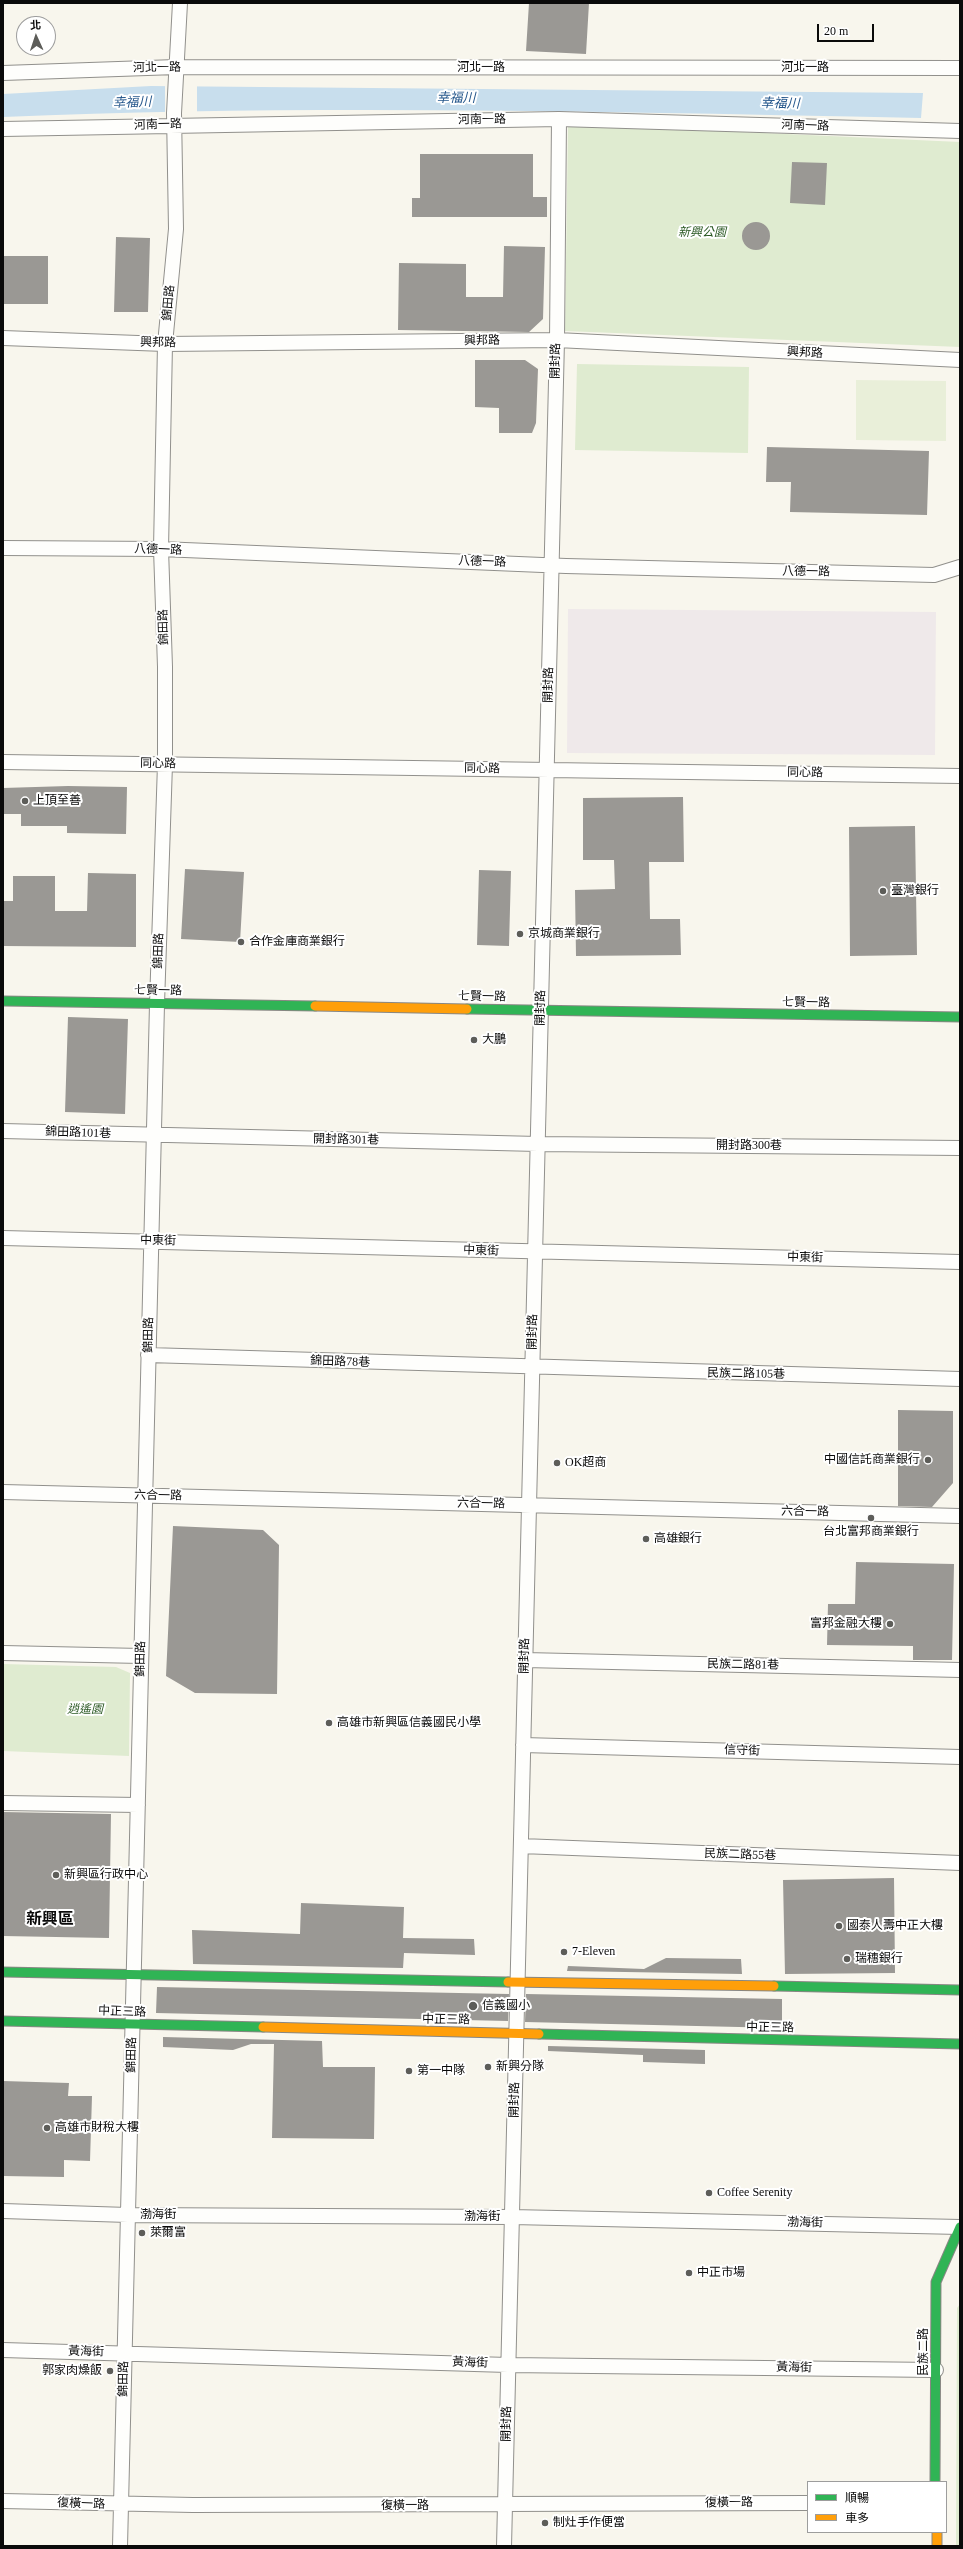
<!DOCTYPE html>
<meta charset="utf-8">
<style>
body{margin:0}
#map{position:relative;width:963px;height:2549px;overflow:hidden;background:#f8f6ed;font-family:"Times New Roman","Noto Sans TC",serif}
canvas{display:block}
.frame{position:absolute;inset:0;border:4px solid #0a0a0a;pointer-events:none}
.legend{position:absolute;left:807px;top:2481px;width:140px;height:52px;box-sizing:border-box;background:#fff;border:1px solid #9d9d9d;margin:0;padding:5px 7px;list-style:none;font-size:12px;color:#0a0a0a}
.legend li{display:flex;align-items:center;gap:8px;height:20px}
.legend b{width:20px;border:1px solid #9d9d9d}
.north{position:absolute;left:16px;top:16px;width:40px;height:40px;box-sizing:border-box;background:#fff;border:1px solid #9d9d9d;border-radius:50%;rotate:357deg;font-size:11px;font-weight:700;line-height:16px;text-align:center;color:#0a0a0a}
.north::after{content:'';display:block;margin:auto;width:14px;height:18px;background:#5d5d59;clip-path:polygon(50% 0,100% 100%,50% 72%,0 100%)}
.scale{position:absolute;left:817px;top:24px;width:57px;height:18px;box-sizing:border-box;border:2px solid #0a0a0a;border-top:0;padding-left:5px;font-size:12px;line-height:14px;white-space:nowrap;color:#0a0a0a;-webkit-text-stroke:3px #fff;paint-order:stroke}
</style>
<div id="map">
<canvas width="963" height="2549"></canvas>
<div class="frame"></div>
<ul class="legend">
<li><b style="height:5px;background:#30b455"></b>順暢</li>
<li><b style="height:5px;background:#ff9f0a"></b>車多</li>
</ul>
<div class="north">北</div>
<div class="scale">20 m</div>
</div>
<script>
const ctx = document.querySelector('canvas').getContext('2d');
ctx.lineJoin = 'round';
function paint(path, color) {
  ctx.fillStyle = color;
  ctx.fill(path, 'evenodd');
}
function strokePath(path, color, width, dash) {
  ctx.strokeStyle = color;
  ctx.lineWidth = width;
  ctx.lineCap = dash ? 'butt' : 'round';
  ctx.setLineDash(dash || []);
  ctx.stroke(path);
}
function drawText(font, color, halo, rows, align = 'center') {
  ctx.font = font + ' "Times New Roman","Noto Sans TC",serif';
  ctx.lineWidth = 4;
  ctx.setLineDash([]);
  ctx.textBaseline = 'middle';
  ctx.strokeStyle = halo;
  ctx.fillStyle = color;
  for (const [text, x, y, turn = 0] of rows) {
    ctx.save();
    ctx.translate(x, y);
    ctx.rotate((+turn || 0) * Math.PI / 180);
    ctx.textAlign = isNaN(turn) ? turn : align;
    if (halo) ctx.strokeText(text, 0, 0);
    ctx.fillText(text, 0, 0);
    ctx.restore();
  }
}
const industrial = new Path2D(`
 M568,609l368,3 -1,143 -368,-2z`);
const green = new Path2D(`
 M568,124l392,18v205l-395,-16z
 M577,364l172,3 -1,86 -173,-3z
 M3,1664l113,3 14,6 -1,83 -126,-5z
 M960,2304v242h-4l1,-238z`);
const pitch = new Path2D(`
 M856,380l90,1v60l-90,-1z`);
const water = new Path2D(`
 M151,86l772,7 -2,25c-306,-6 -612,-14 -918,-1v-23z`);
const pier = new Path2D(`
 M165,85h32v27h-32z`);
const building = new Path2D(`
 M529,3h60l-3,51 -60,-3z
 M420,154h113v43h14v20h-135v-19h8z
 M792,162l35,1 -2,42 -35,-2z
 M742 236a14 14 0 1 1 28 0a14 14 0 1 1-28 0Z
 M116,237l34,1 -2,74h-34z
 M504,246l41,1 -2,72 -14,13 -131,-2 1,-67 67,1v33h37z
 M3,256h45v48h-45z
 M475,360h50l13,9 -2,54 -4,10h-33v-25l-24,-1z
 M767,447l162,4 -2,64 -137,-3 1,-30h-25z
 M68,786l59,1 -1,47 -59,-1v-7h-46v-12h-18v-26z
 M683,797l1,65h-35l1,57h30l1,36 -105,1 -1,-66 40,-1 -1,-29h-31v-62z
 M915,826l2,129 -67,1 -1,-129z
 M185,869l59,3 -4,70 -59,-3z
 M479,870l32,1 -2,75 -32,-1z
 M88,873l48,1v73l-133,-1v-45h10v-25h42v35h32z
 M68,1017l60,2 -3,95 -60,-2z
 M898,1410l55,1v72l-21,24 -34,-1z
 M173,1526l90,4 16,15 -2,149 -82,-1 -29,-17z
 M856,1562l98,2 -2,96h-39v-14l-86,-1 1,-41h27z
 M3,1812l108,2 -2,124 -106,-2z
 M894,1878l1,95 -110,1 -2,-94z
 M301,1903l103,4 -1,31 71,1 1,16 -71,-2 -1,15 -210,-4 -1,-34 108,4z
 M666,1958l75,1 1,15 -175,-3 1,-5 76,3z
 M157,1987l352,7 -1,27 -352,-8z
 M526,1994l256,5v29l-257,-6z
 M163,2037l159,4 1,26h52l-1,72 -102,-1 2,-94h-23l-18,6 -70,-3z
 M548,2046l157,4v14l-62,-2v-7l-95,-4z
 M3,2081l66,2 -1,13h24l-2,65 -26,-1v17l-61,-1z`);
const street = new Path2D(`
 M3,73l173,-6 784,1
 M3,129l556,-10 401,12
 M3,338l162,6 392,-4 403,20
 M3,548l158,1 405,17 368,9 26,-8
 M3,762l957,14
 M3,1131l535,13 422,4
 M3,1238l957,24
 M148,1355l812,24
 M3,1492l957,24
 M3,1653l138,3
 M525,1660l435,10
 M523,1745l437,12
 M3,1803l135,2
 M521,1846l439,17
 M3,2211l125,4 384,2 448,10
 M3,2350l505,15 428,5
 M3,2501l190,4 615,-2
 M120,2546l37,-1542 8,-240v-97l-4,-118 4,-205 11,-115 -2,-116 6,-110
 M504,2546l53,-2206 2,-221`);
const fast = new Path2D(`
 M3,1001l312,5
 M467,1009l493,8
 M3,1972l505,10
 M774,1986l186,4
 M3,2021l260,6
 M539,2034l421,10
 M935,2482l1,-200 24,-55`);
const slow = new Path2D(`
 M315,1006l152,3
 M508,1982l266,4
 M263,2027l276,7
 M937,2532v14`);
const markers = [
 [25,801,4,"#5d5d59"],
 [883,891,4,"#5d5d59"],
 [520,934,4,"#5d5d59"],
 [241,942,4,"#5d5d59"],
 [474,1040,4,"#5d5d59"],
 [928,1460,4,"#5d5d59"],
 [557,1463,4,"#5d5d59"],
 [871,1518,4,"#5d5d59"],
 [646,1539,4,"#5d5d59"],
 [890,1624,4,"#5d5d59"],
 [329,1723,4,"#5d5d59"],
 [56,1875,4,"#5d5d59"],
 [839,1926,4,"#5d5d59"],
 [564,1952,4,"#5d5d59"],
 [847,1959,4,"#5d5d59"],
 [473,2006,5,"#5d5d59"],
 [488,2067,4,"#5d5d59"],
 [409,2071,4,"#5d5d59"],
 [47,2128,4,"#5d5d59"],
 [709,2193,4,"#5d5d59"],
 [142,2233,4,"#5d5d59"],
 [689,2273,4,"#5d5d59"],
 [110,2371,4,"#5d5d59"],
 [545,2523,4,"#5d5d59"]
];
const streetNames = [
 ["河北一路",157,68,-1],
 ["河北一路",481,68],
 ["河北一路",805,68],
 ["河南一路",482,120,-1],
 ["河南一路",158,125,-2],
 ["河南一路",805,126,2],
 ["錦田路",169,303,-85],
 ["興邦路",482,341,-1],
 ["興邦路",158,343,1],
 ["興邦路",805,353,3],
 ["開封路",556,361,-89],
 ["八德一路",158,550,2],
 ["八德一路",482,562,2],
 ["八德一路",806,572,1],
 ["錦田路",164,627,-92],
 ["開封路",549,685,-89],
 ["同心路",158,764,1],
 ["同心路",482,769,1],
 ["同心路",805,773,1],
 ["錦田路",159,951,-88],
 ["七賢一路",158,991,1],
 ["七賢一路",482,997,1],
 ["七賢一路",806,1003,1],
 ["開封路",541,1008,-89],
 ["錦田路101巷",78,1133,2],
 ["開封路301巷",346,1140,1],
 ["開封路300巷",749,1146],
 ["中東街",158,1241,1],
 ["中東街",481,1251,2],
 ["中東街",805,1258,1],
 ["開封路",533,1332,-89],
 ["錦田路",149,1335,-89],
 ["錦田路78巷",340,1362,2],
 ["民族二路105巷",746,1374,1],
 ["六合一路",158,1496,1],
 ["六合一路",481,1504,1],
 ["六合一路",805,1512,1],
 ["開封路",525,1656,-89],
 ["錦田路",141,1659,-89],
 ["民族二路81巷",743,1665,1],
 ["信守街",742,1751,2],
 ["民族二路55巷",740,1855,2],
 ["中正三路",122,2012,2],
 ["中正三路",446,2020,1],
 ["中正三路",770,2028,1],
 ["錦田路",132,2055,-89],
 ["開封路",515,2100,-89],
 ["渤海街",158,2215],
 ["渤海街",482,2217],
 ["渤海街",805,2223,1],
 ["黃海街",86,2352,1],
 ["民族二路",924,2352,-90],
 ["黃海街",470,2363,2],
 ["黃海街",794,2368,1],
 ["錦田路",124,2379,-89],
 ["開封路",507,2424,-89],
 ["復橫一路",729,2503,-1],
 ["復橫一路",81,2504,2],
 ["復橫一路",405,2506]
];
const parkNames = [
 ["新興公園",702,233],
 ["逍遙園",85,1710]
];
const poiNames = [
 ["上頂至善",33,801],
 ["臺灣銀行",891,891],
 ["京城商業銀行",528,934],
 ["合作金庫商業銀行",249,942],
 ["大鵬",482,1040],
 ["中國信託商業銀行",920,1460,"right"],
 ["OK超商",565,1463],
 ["台北富邦商業銀行",871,1532,"center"],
 ["高雄銀行",654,1539],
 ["富邦金融大樓",882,1624,"right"],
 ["高雄市新興區信義國民小學",337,1723],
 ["新興區行政中心",64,1875],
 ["國泰人壽中正大樓",847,1926],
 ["7-Eleven",572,1952],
 ["瑞穗銀行",855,1959],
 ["信義國小",482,2006],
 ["新興分隊",496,2067],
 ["第一中隊",417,2071],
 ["高雄市財稅大樓",55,2128],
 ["Coffee Serenity",717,2193],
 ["萊爾富",150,2233],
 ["中正市場",697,2273],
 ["郭家肉燥飯",102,2371,"right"],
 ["制灶手作便當",553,2523]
];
const waterNames = [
 ["幸福川",456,99],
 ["幸福川",132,103,-2],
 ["幸福川",780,104,1]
];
const districtNames = [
 ["新興區",50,1920]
];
paint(industrial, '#efe9ea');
paint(green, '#dfebd0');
paint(pitch, '#e9efd9');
paint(water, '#c8deed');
paint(pier, '#f8f6ed');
paint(building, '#9a9894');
strokePath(street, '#91908c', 16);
strokePath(fast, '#888783', 11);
strokePath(slow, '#888783', 11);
strokePath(street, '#fefefc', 14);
strokePath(fast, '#30b455', 9);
strokePath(slow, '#ff9f0a', 9);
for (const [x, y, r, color] of markers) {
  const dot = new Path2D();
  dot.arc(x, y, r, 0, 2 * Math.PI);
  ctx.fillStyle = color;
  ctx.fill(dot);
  strokePath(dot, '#fff', 1.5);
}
drawText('12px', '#0a0a0a', '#fff', streetNames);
drawText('italic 12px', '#2a5823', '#fff', parkNames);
drawText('12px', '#0a0a0a', '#fff', poiNames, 'left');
drawText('italic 13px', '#24568b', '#fff', waterNames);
drawText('bold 16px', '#0a0a0a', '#fff', districtNames);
</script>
